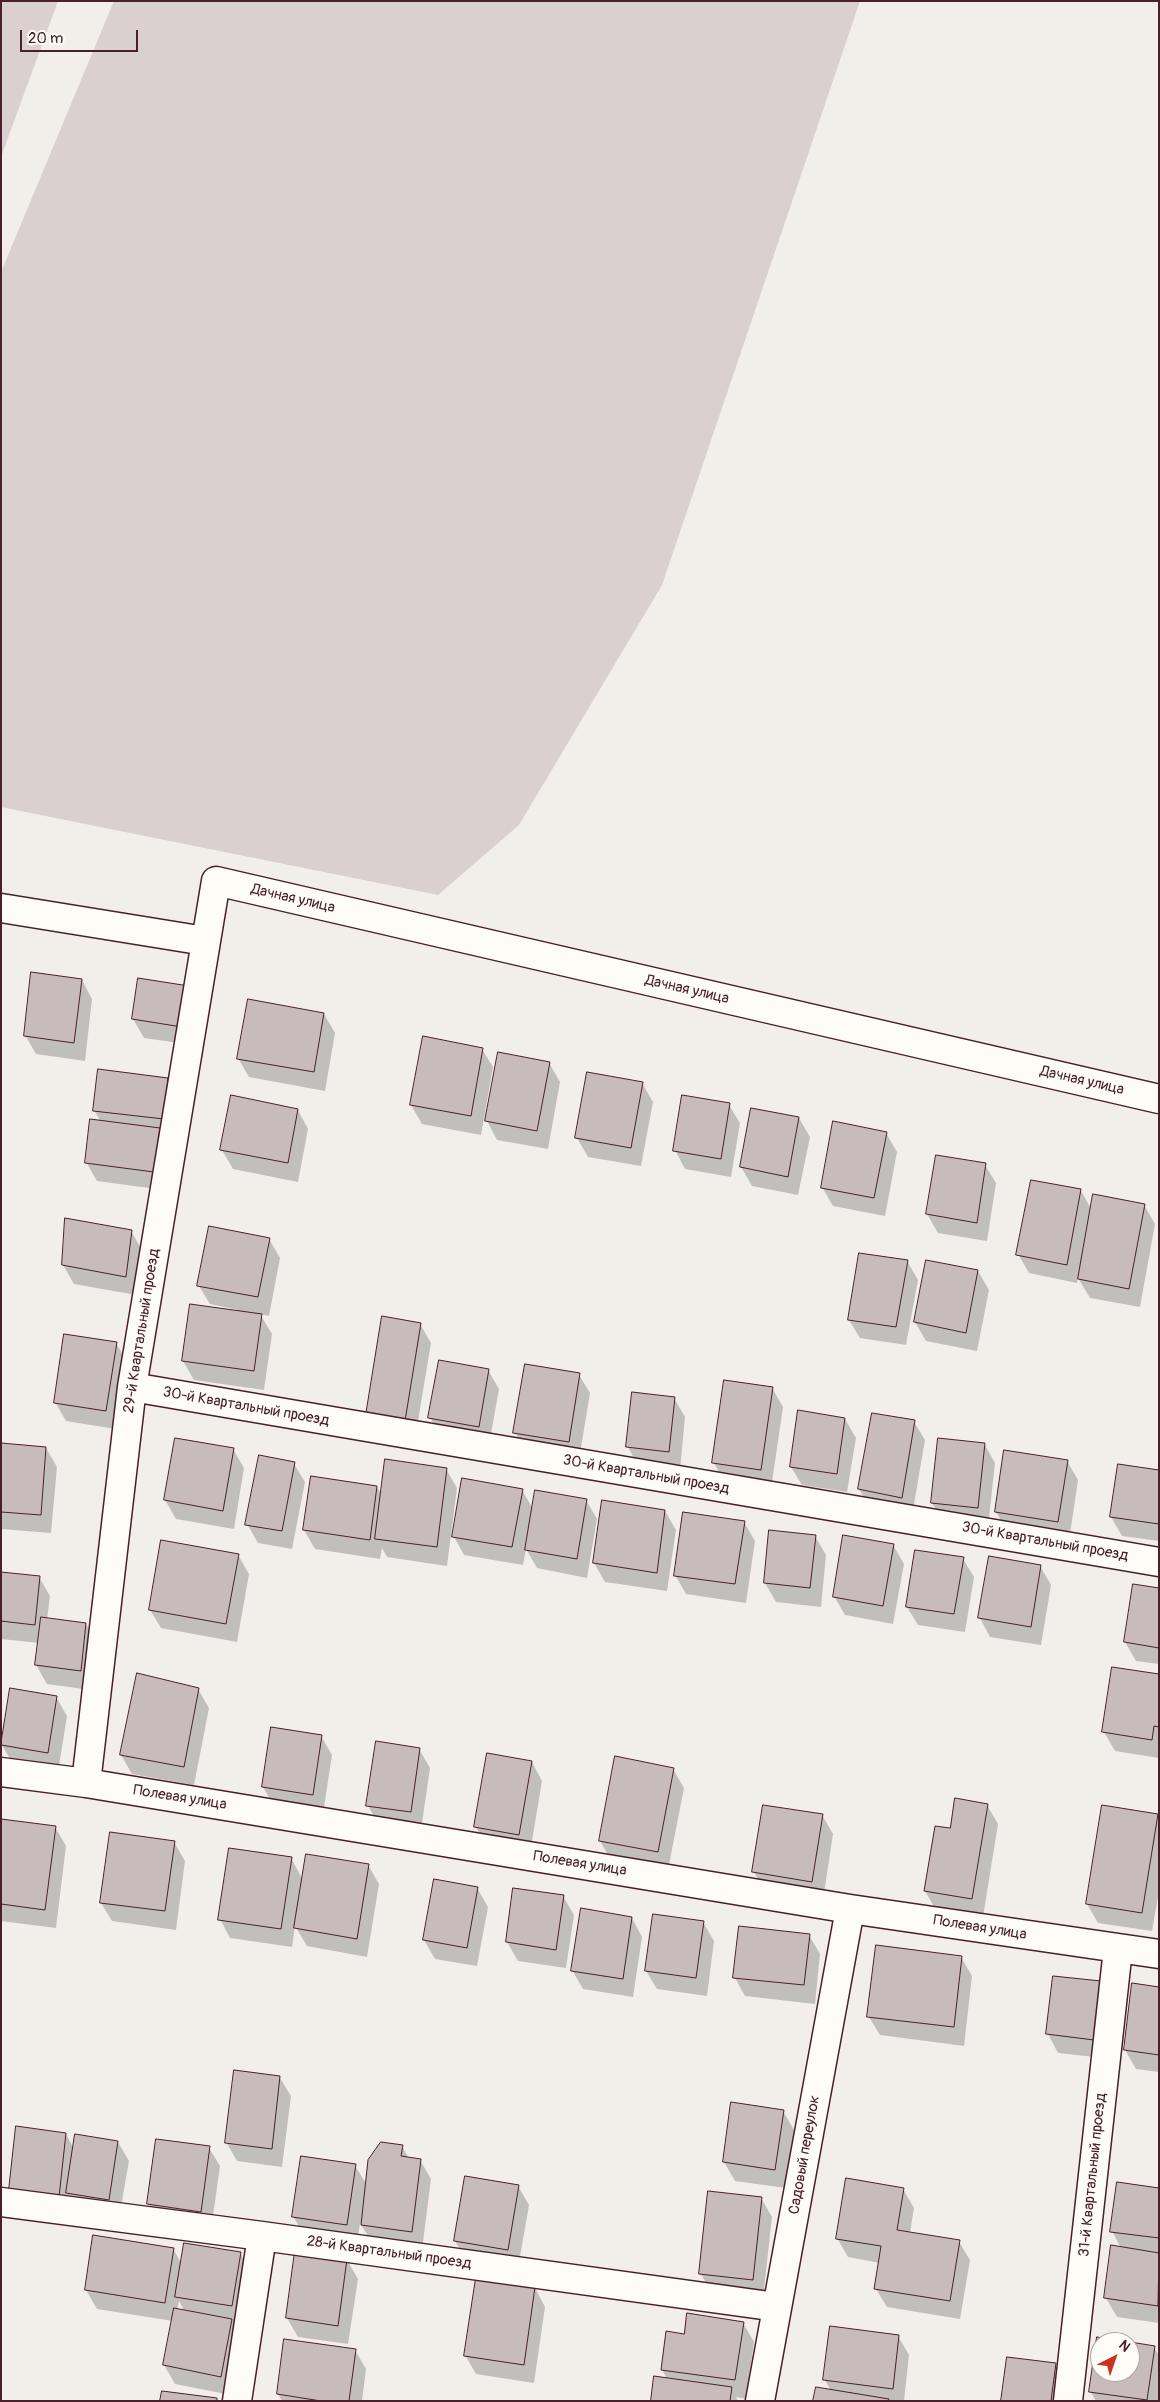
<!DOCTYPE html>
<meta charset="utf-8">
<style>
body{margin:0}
#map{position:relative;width:1160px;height:2402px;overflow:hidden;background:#f2efeb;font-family:Pangolin,sans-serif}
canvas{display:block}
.frame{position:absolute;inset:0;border:2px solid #4a1f2b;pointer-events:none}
.north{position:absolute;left:1090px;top:2332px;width:50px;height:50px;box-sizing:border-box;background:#fdfcf7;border:1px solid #b5a4a5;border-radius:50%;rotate:41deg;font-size:14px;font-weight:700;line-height:20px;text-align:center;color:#4a1f2b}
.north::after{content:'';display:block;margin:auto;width:18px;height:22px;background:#c8321e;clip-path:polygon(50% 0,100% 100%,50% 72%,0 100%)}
.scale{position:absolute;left:20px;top:30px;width:118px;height:22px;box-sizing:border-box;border:2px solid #4a1f2b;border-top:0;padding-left:6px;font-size:15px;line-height:18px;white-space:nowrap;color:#4a1f2b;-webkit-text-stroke:4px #fdfcf7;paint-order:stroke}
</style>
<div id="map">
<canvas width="1160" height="2402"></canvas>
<div class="frame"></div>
<div class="north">N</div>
<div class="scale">20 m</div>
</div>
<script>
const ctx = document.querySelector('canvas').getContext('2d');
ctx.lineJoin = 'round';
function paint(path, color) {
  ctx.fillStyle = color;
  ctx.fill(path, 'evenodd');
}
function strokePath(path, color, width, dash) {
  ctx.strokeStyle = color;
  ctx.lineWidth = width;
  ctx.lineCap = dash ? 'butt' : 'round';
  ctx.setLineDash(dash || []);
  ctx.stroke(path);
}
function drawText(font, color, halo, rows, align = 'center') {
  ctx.font = font + ' Pangolin,sans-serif';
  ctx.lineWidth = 4;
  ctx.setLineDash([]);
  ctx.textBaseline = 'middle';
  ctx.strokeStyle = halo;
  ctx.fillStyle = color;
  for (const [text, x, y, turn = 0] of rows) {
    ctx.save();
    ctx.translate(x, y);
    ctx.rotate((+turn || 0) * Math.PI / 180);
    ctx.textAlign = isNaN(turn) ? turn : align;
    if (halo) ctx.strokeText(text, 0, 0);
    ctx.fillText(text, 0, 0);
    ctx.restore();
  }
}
const green = new Path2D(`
 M1,1h57l-57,156z
 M114,1h746l-198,584 -143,240 -81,70 -437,-88v-535z`);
const shadow = new Path2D(`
 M82,980l10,19 -7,62 -49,-7 -11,-19z
 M199,1006l-6,39 -49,-7 -11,-19z
 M324,1014l11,19 -10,58 -76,-14 -11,-19z
 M424,1038l58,11 11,18 -12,68 -59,-11 -11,-19z
 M549,1063l11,19 -12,67 -51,-9 -10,-19z
 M168,1079l11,19 -15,92 -67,-9 -11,-19 15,-40 -7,-12z
 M642,1083l11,19 -12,64 -53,-9 -11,-19z
 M729,1105l11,18 -9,54 -46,-8 -10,-19z
 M298,1110l10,19 -10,53 -65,-13 -11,-19z
 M799,1118l11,19 -12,58 -46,-9 -11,-19z
 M886,1133l11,19 -12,64 -52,-10 -11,-19z
 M985,1165l11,18 -9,58 -49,-8 -11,-19z
 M1081,1191l11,19 52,-5 11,19 -15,83 -50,-9 -12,-20 -1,5 -48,-10 -11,-19z
 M131,1231l11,19 -6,45 -62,-11 -11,-19z
 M269,1239l11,19 -11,58 -9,-2 12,20 -8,56 -70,-10 -11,-19 55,-51 -28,-6 -11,-18z
 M907,1261l11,19 -12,65 -46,-7 -11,-18z
 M978,1271l11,19 -12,61 -51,-10 -11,-19z
 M420,1324l11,19 -16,96 -37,-6z
 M116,1343l11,19 -11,67 -50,-8 -11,-19z
 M488,1370l11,19 -10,56 -49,-9 -10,-19z
 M579,1375l11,18 -11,67 -54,-9 -10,-19z
 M772,1388l11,19 -12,82 -47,-7 -10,-19z
 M674,1398l11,19 -5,53 -42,-4 -10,-19z
 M873,1414l41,8 11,18 -13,76 -42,-8 -11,-19z
 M845,1419l11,19 -9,54 -45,-7 -11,-18z
 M1,1444l45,4 11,19 -6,66 -50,-4z
 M985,1445l10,18 -7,64 -45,-6 -11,-18z
 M233,1449l11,19 -10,61 -58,-10 -11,-19z
 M1067,1461l11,19 -9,61 -62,-10 -11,-19z
 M294,1464l11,18 -13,67 -34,-6 -11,-19z
 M446,1469l11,19 -10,78 -60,-9 -5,-9 -2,11 -65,-10 -11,-19 73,-43 5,8z
 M1159,1472v69l-37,-5 -11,-19z
 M522,1490l11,19 53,-9 11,19 -10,59 -50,-10 -11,-19 -3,16 -59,-10 -10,-18z
 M665,1511l11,19 -9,61 -62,-9 -11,-19z
 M744,1522l11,19 -9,62 -60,-9 -11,-19z
 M815,1536l11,19 -5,52 -45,-5 -11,-19z
 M893,1545l11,19 -11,60 -48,-9 -11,-19z
 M238,1555l11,19 -12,68 -76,-14 -11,-18z
 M963,1559l11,18 -9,55 -47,-7 -11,-18z
 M1040,1566l11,19 -10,60 -51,-8 -10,-19z
 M1,1573l38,4 11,19 -3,23 39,5 11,19 -6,47 -44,-6 -11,-19 3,-22 -38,-4z
 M1159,1589v75l-23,-3 -11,-19z
 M138,1674l60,15 11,19 -15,77 -62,-11 -11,-19z
 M1159,1675v83l-44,-7 -11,-19z
 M56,1697l11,19 -9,56 -45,-8 -11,-19z
 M321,1736l11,19 -9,59 -49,-8 -11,-19z
 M419,1749l11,19 -9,62 -42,-6 -11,-18z
 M532,1762l10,19 -12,72 -44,-7 -10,-19z
 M673,1769l11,19 -16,82 -57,-10 -11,-19z
 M987,1805l11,19 -15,93 -47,-7 -11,-19 26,-61z
 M822,1815l11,19 -10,66 -58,-9 -11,-19z
 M1157,1815l2,4v72l-7,40 -54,-8 -11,-19z
 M1,1820l54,7 11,19 -10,82 -55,-7z
 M174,1842l11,19 -9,69 -64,-9 -11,-18z
 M291,1858l12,22 65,-15 11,19 -12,73 -60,-11 -12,-20 -3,21 -62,-9 -10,-19z
 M477,1888l11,19 -11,59 -42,-7 -11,-19z
 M563,1896l11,19 -8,53 -48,-7 -11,-19z
 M632,1918l10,19 -9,60 -50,-8 -11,-19z
 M703,1922l11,19 -7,55 -50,-7 -11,-18z
 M809,1935l11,19 -5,50 -70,-8 -10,-18z
 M961,1957l11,19 -8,70 -84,-11 -11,-18z
 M1100,1982l4,76 -46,-5 -10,-19z
 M1159,1988v84l-23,-3 -11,-19z
 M280,2078l11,18 -9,71 -45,-6 -11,-19z
 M783,2111l11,19 -8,58 -51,-7 -11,-19z
 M66,2134l8,15 44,-7 11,19 -10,57 -98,-9z
 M402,2146l7,13 11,1 11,19 -9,71 -49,-6 -13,-21 -3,20 -53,-8 -11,-19 62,-50 12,19z
 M209,2148l11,18 -9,64 -52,-7 -10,-19z
 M518,2186l11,19 -11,63 -52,-9 -11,-18z
 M903,2189l11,19 -4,25 49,9 11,18 -10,59 -73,-12 -11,-18 4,-26 -32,-6 -11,-19z
 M1159,2189v134l-42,-6 -11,-19 15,-50 -9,-17z
 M761,2198l11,19 -9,81 -52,-6 -10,-18z
 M173,2249l9,15 58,-11 11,19 -8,53 -10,-2 9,16 -11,56 -56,-11 -11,-19 9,-44 -76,-12 -11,-19zM179,2301l6,11 -8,-2z
 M347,2260l11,19 -10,65 -50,-7 -11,-19z
 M535,2288l10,19 -11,76 -58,-9 -11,-19z
 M743,2323l11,19 -8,57 -10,-2 2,4h-86l15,-22 -5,-10 23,-34z
 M898,2336l11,19 -5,46h-89l16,-10 -6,-11z
 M1098,2339l21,3h-19v30h30v-28l24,4 5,7v46h-63l-6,-10z
 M355,2350l11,19 -4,32h-80l-4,-7z
 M1055,2365l11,18 -2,18h-61z`);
const building = new Path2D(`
 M31,972l51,7 -8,64 -50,-7z
 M138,978l51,8 -7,41 -50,-8z
 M248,999l76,14 -10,59 -77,-13z
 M423,1036l60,12 -12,68 -61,-11z
 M498,1052l52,10 -13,69 -52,-10z
 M98,1069l70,9 -4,41 -71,-8z
 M587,1072l56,10 -12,66 -56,-10z
 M231,1095l67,14 -10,54 -68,-13z
 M682,1095l48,8 -9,56 -48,-8z
 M751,1108l48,9 -11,60 -48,-10z
 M90,1119l70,9 -6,44 -69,-9z
 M833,1121l54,11 -13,66 -53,-10z
 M936,1155l50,8 -9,60 -51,-9z
 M1031,1180l50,9 -14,76 -51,-10z
 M1093,1194l52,10 -16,85 -51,-10z
 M65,1218l67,12 -6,47 -64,-12z
 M209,1226l61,12 -12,59 -61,-11z
 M859,1253l49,7 -12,67 -48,-7z
 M926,1260l52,10 -12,63 -52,-11z
 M190,1304l72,10 -8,57 -72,-10z
 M382,1316l39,7 -16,98 -39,-6z
 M64,1334l53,8 -11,69 -52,-8z
 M439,1360l50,9 -10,58 -51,-9z
 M525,1364l55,9 -11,69 -56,-9z
 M724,1380l49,7 -12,83 -49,-7z
 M632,1392l43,5 -6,55 -43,-5z
 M798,1410l47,8 -8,56 -47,-7z
 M872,1413l43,7 -13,78 -44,-9z
 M175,1438l59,10 -11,63 -59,-11z
 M938,1438l47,5 -7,65 -47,-5z
 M1,1443l45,4 -5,68 -40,-3z
 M1004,1450l64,10 -10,62 -63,-10z
 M259,1455l36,7 -13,69 -37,-6z
 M385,1459l62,9 -10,79 -62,-8z
 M1118,1464l41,6v54l-49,-7z
 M311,1476l66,10 -7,54 -67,-10z
 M462,1478l61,11 -11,58 -60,-10z
 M535,1490l52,9 -10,60 -52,-9z
 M602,1500l63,10 -8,63 -64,-10z
 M683,1512l62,9 -10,63 -61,-8z
 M769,1530l47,5 -6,53 -46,-5z
 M843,1535l51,9 -11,62 -50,-9z
 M161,1540l78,14 -13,70 -77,-14z
 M915,1550l49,7 -10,57 -48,-7z
 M989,1556l52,9 -10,62 -53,-9z
 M1,1572l39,4 -5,49 -34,-4z
 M1133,1584l26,4v60l-35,-6z
 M41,1617l45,6 -5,48 -46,-6z
 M1112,1667l47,7v53l-5,-1 -2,14 -50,-8z
 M137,1673l62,15 -15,79 -64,-12z
 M10,1688l47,8 -9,57 -47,-8z
 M271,1727l51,8 -9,60 -51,-8z
 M376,1741l44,7 -9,64 -45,-6z
 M487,1753l45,8 -13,74 -45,-8z
 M615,1756l59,12 -16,84 -59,-11z
 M955,1798l33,6 -16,95 -48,-8 11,-65 15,2z
 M763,1805l60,9 -11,68 -60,-10z
 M1102,1805l56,9 -16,99 -56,-9z
 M1,1819l55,7 -11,84 -44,-6z
 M110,1832l65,9 -10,70 -65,-8z
 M229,1848l63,9 -11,72 -63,-9z
 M306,1854l63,10 -12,75 -63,-11z
 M434,1879l44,8 -11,61 -44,-8z
 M513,1888l51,7 -8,55 -50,-8z
 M581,1908l51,9 -9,62 -52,-8z
 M653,1914l51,7 -8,57 -51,-7z
 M739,1926l71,8 -6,51 -71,-7z
 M876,1945l86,11 -8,71 -87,-10z
 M1053,1976l48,5 -7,59 -48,-6z
 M1132,1983l27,4v68l-35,-5z
 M234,2070l46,6 -8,73 -47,-6z
 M731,2102l53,8 -9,60 -52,-8z
 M16,2126l50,7 -7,64 -50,-7z
 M75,2134l43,7 -9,59 -43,-7z
 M156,2139l54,7 -9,66 -54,-8z
 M381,2142l22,3 -2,11 20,3 -9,73 -51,-7 7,-65z
 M301,2156l55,8 -9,61 -55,-8z
 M465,2176l54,9 -11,65 -54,-9z
 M846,2178l58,10 -7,42 63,10 -10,61 -76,-12 7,-43 -45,-7z
 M1117,2182l42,6v50l-49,-6z
 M708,2191l54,6 -9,83 -54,-6z
 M93,2235l81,13 -9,55 -80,-13z
 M184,2243l57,9 -9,54 -57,-9z
 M1111,2245l48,8 -1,53 -54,-8z
 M295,2251l52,8 -9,67 -52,-8z
 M476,2278l59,9 -11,78 -60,-9z
 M174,2308l58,11 -11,58 -58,-12z
 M687,2313l57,9 -9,58 -74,-10 5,-39 18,3z
 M830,2326l69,9 -6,54 -70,-9z
 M1097,2337l30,5h-27v30h30v-30l25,4 -8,54 -58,-8z
 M284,2339l72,10 -7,52h-28l-44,-7z
 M1007,2357l49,6 -5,38h-50z
 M654,2376l78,11 -2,14h-79z
 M816,2387l73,12 -1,2h-75z
 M162,2391l55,7v3h-57z`);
const minor = new Path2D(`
 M1,908l204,33
 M132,1387l1027,175
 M1,1772l85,11 764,126 309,45
 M86,1783l46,-396 84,-506 943,218
 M1,2202l261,34 515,71
 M237,2401l25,-165
 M760,2401l90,-492
 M1068,2401l50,-452`);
const streetNames = [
 ["Дачная улица",293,899,13],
 ["Дачная улица",687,990,13],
 ["Дачная улица",1082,1081,13],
 ["29-й Квартальный проезд",142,1331,-81],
 ["30-й Квартальный проезд",246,1407,10],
 ["30-й Квартальный проезд",646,1475,10],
 ["30-й Квартальный проезд",1045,1542,10],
 ["Полевая улица",180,1798,9],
 ["Полевая улица",580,1864,9],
 ["Полевая улица",980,1928,9],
 ["Садовый переулок",805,2155,-80],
 ["31-й Квартальный проезд",1093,2175,-84],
 ["28-й Квартальный проезд",389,2253,8]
];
paint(green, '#d9d0cf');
paint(shadow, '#0003');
paint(building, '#c8bbbb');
strokePath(building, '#4a1f2b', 1);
strokePath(minor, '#4a1f2b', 31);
strokePath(minor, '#fdfcf7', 28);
drawText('15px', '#4a1f2b', '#fdfcf7', streetNames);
</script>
